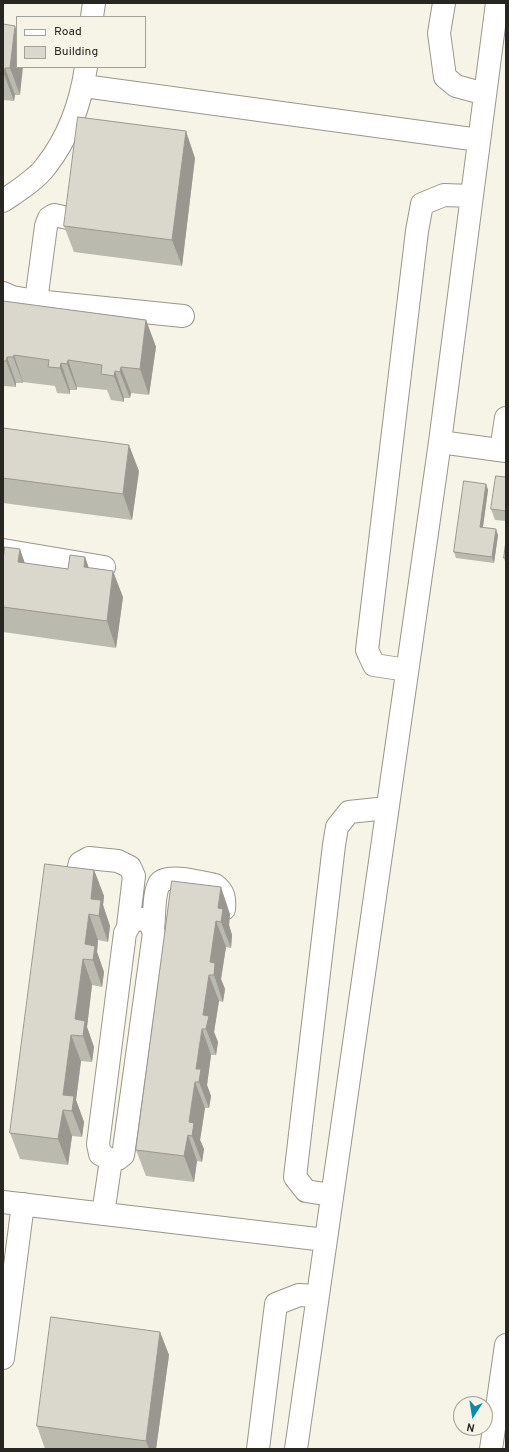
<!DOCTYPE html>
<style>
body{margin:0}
#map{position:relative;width:509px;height:1452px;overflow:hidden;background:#f6f4e7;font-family:Overpass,sans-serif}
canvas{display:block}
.frame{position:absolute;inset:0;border:4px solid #272621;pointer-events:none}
.legend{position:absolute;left:16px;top:16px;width:130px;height:52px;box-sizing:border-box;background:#f6f4e7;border:1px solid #a3a298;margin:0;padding:5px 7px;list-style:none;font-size:12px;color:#272621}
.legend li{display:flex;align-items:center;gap:8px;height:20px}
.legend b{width:20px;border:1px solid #a3a298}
.north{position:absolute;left:453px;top:1396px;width:40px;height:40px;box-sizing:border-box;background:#f6f4e7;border:1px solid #a3a298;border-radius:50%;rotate:192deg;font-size:11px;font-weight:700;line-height:16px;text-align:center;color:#272621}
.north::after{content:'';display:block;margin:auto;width:14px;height:18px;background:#0b8bac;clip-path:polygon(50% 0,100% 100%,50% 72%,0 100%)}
</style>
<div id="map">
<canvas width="509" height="1452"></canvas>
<div class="frame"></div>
<ul class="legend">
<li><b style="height:5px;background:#fff"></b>Road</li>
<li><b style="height:11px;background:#dad8cc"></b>Building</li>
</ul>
<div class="north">N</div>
</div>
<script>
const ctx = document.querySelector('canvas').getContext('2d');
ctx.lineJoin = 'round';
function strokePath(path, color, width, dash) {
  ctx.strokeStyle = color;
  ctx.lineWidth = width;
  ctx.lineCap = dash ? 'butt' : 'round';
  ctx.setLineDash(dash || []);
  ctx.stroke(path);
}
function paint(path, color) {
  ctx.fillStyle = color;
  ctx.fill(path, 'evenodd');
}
const minor = new Path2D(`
 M444,3l-5,30 6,44 11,9 29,8
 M92,17l2,-14
 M84,86l395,54
 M3,201c13,-9 34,-22 43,-35 22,-28 35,-64 40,-99
 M3,293l9,4 24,4 147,15
 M36,301l10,-75 3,-8 5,-3 14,3
 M440,442l66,9
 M501,450l5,-32
 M3,550l101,17
 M407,670l-33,-5 -7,-15 50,-419 5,-27 22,-9 28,1
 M78,871l2,-8 9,-5 29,3 12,6 4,9 -6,50
 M142,919l8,4 4,10 -30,216 -1,6 -5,4 -7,1 -11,-6 -2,-10 27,-211 7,-12z
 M153,928c2,-13 0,-32 6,-44 6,-12 45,-1 56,1 9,7 10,13 9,24
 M331,1195l-25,-4 -11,-14 39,-332 3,-18 12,-15 38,-4
 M3,1202l322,38
 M103,1214l8,-54
 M3,1358l20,-154
 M258,1449l18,-145 23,-9 18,1
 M296,1449l144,-1007 57,-439
 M491,1449l15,-104`);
const wall = new Path2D(`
 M3,24l17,71h-5l-1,6 -11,-1z
 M195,158l-13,108 -108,-14 -10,-26z
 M3,301l143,19 10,27 -7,48 -18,-2 -1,5h-6v4l-13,-2 -4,-10 -30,-3v3h-7v4l-13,-1 -2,-7 -32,-4v1h-7v4l-13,-1z
 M3,428l136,43 -7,49 -129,-17z
 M506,477v44l-11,-1 -4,-11z
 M486,484l2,6 -5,37 15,8 -4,28 -38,-5 -2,-6z
 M506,541v24l-2,-7z
 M85,557l4,11 34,29 -7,51 -113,-16v-72l65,9z
 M94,870l10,26 -1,9 7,21 -2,16 -10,-2 -1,12 7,20 -2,15 -10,-2 -5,42 7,20 -2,15 -11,-1 -5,39 8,22 -2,15 -10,-1 -4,29 -48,-6 -10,-26z
 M172,881l58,33 -1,11 3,10 -1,13 -5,-1 -5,32 4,10 -2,13 -4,-1 -5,31 4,10 -2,13h-5l-4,30 4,11 -2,12h-4l-5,32 4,9 -2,13 -5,-1 -3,21 -48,-6 -10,-26z
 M160,1332l9,23 -13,94h-111l-8,-23z`);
const shadedWall = new Path2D(`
 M15,26l2,6v35h6l-3,28 -10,-27z
 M5,68l10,27 -1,6 -10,-27z
 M186,131l9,27 -13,108 -10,-26z
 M146,320l10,27 -7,48 -9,-26z
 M14,355l9,27v1l-10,-26z
 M7,357l9,26v4l-10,-26z
 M68,360l9,27v3l-10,-26z
 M61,363l9,27v4l-10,-26z
 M121,367l10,26 -1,5 -10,-26z
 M115,371l9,27v4l-10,-26z
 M129,445l10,26 -7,49 -9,-26z
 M486,484l2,6 -6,43 -2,-6z
 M496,529l2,6 -4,28 -2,-6z
 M20,549l9,26 -11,-13z
 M85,557l9,27 -10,-17z
 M113,571l10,26 -7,51 -9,-27z
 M94,870l10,26 -1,9 7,21 -2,16 -9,-26 -8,-17z
 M221,887l9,27 -1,11 3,10 -1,13 -10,-26 -3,-14z
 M89,914l9,26 -1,12 7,20 -2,15 -9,-27 -8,-16z
 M216,921l10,26 -5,32 4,10 -2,13 -9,-27 -4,-13z
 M83,959l9,26 -5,42 7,20 -2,15 -9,-26 -8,-17z
 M209,975l10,26 -5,31 4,10 -2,13 -10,-26 -3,-14z
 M202,1029l9,26 -4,30 4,11 -2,12 -10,-26 -3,-13z
 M71,1035l10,26 -5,39 8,22 -2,15 -10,-26 -9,-16z
 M195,1082l10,26 -5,32 4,9 -2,13 -10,-26 -3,-14z
 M63,1110l9,26 -4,29 -10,-26z
 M188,1135l9,26 -3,21 -10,-26z
 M160,1332l9,23 -13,94h-7l-3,-8z`);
const building = new Path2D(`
 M3,24l12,2 -5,42h-5l-1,6h-1z
 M78,117l108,14 -14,109 -108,-14z
 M3,301l143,19 -6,49 -19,-2 -1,5 -5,-1 -1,5 -13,-2 1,-9 -34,-5 -1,4 -6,-1 -1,5 -12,-1 1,-7 -35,-5 -1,2h-6l-1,4h-3z
 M3,428l126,17 -6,49 -120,-16z
 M496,476l10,1v34l-15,-2z
 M464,481l22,3 -6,43 16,2 -4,28 -38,-5z
 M506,541v17h-2z
 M5,547l15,2 -2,13 50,7 2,-14 15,2 -1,10 29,4 -6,50 -104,-14v-47z
 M45,864l49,6 -3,29 10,1 -2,16 -10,-2 -4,30 10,2 -2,14 -10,-1 -8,60 10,2 -2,15 -12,-1 -8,60 11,1 -2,15 -9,-1 -5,29 -48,-6z
 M172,881l49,6 -3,21 5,1 -2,13 -5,-1 -6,41 5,1 -1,12h-5l-6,40 6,1 -3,13h-4l-6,40h5l-2,13h-4l-6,40 5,1 -2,13 -4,-1 -4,21 -48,-6z
 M51,1317l109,15 -14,109 -109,-15z`);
strokePath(minor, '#99978b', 24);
strokePath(minor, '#fff', 22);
paint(wall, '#bbbaaf');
paint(shadedWall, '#99978f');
paint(building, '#dad8cc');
strokePath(building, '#99978f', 1);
</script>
